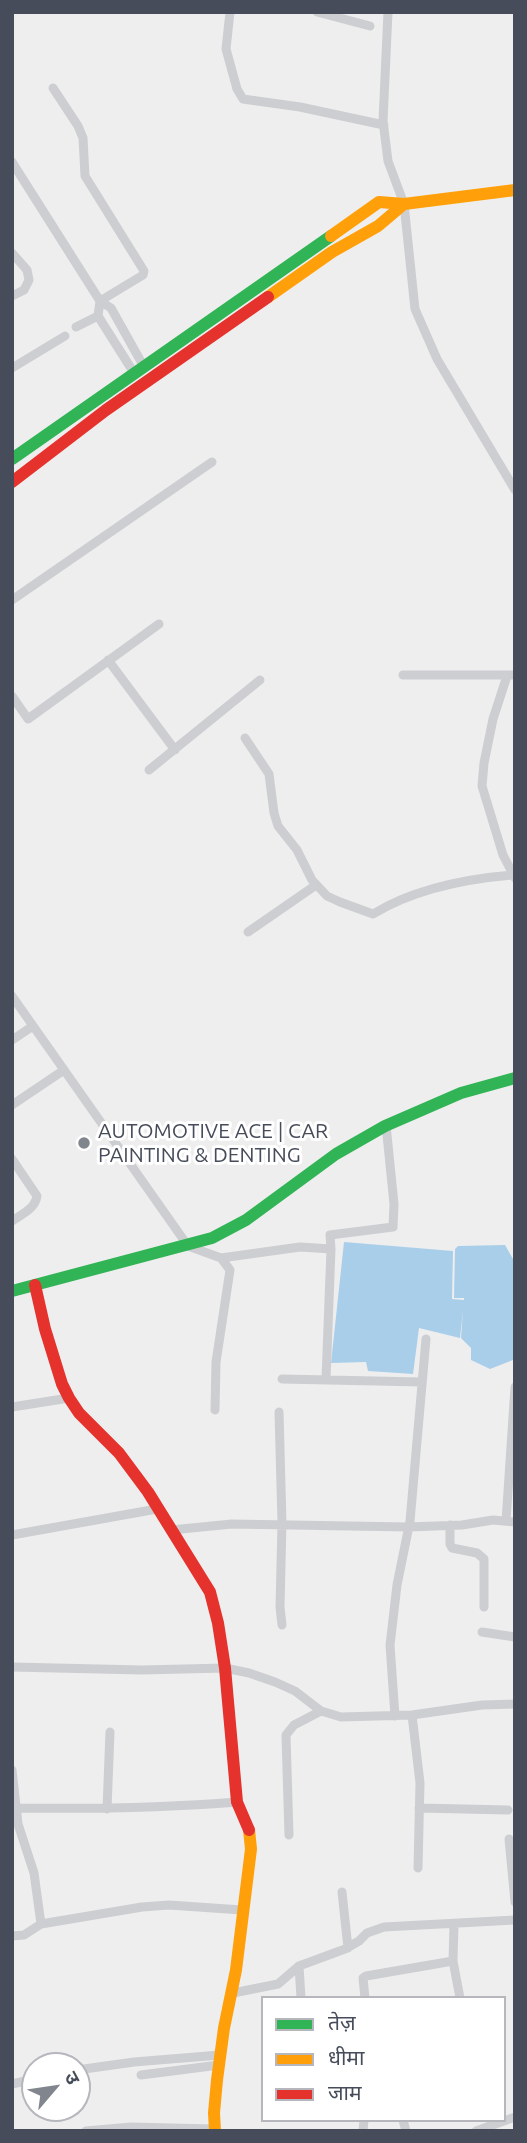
<!DOCTYPE html>
<meta charset="utf-8">
<style>
body{margin:0}
#map{position:relative;width:527px;height:2143px;overflow:hidden;background:#efeeee;font-family:Ubuntu,"Noto Sans Devanagari",sans-serif}
canvas{display:block}
.frame{position:absolute;inset:0;border:14px solid #464c59;pointer-events:none}
.legend{position:absolute;left:261px;top:1996px;width:245px;height:126px;box-sizing:border-box;background:#fff;border:2px solid #b5b7bd;margin:0;padding:9px 12px;list-style:none;font-size:21px;color:#464c59}
.legend li{display:flex;align-items:center;gap:14px;height:35px}
.legend b{width:35px;border:2px solid #b5b7bd}
.north{position:absolute;left:21px;top:2052px;width:70px;height:70px;box-sizing:border-box;background:#fff;border:2px solid #b5b7bd;border-radius:50%;rotate:61deg;font-size:19px;font-weight:700;line-height:28px;text-align:center;color:#464c59}
.north::after{content:'';display:block;margin:auto;width:24px;height:32px;background:#81858d;clip-path:polygon(50% 0,100% 100%,50% 72%,0 100%)}
</style>
<div id="map">
<canvas width="527" height="2143"></canvas>
<div class="frame"></div>
<ul class="legend">
<li><b style="height:9px;background:#30b455"></b>तेज़</li>
<li><b style="height:9px;background:#ff9f0a"></b>धीमा</li>
<li><b style="height:9px;background:#e5322d"></b>जाम</li>
</ul>
<div class="north">उ</div>
</div>
<script>
const ctx = document.querySelector('canvas').getContext('2d');
ctx.lineJoin = 'round';
function paint(path, color) {
  ctx.fillStyle = color;
  ctx.fill(path, 'evenodd');
}
function strokePath(path, color, width, dash) {
  ctx.strokeStyle = color;
  ctx.lineWidth = width;
  ctx.lineCap = dash ? 'butt' : 'round';
  ctx.setLineDash(dash || []);
  ctx.stroke(path);
}
function drawText(font, color, halo, rows, align = 'center') {
  ctx.font = font + ' Ubuntu,sans-serif';
  ctx.lineWidth = 6;
  ctx.setLineDash([]);
  ctx.textBaseline = 'middle';
  ctx.strokeStyle = halo;
  ctx.fillStyle = color;
  for (const [text, x, y, turn = 0] of rows) {
    ctx.save();
    ctx.translate(x, y);
    ctx.rotate((+turn || 0) * Math.PI / 180);
    ctx.textAlign = isNaN(turn) ? turn : align;
    if (halo) ctx.strokeText(text, 0, 0);
    ctx.fillText(text, 0, 0);
    ctx.restore();
  }
}
const water = new Path2D(`
 M344,1242l109,9 -1,48 12,1v-2h-10l1,-49 3,-3 47,-1 8,14 2,17v71l-2,13 -23,9 -19,-9v-12l-10,-10 2,-28 -3,28 -41,-10 -6,46 -45,-3 -2,-9 -35,1z`);
const street = new Path2D(`
 M230,12l-4,37 11,40 6,10 57,8 84,18
 M317,12l53,14
 M388,12l-5,109 5,40 16,43 11,105 22,50 78,131
 M53,88l25,38 5,12 2,38 59,95 -1,4 -43,26
 M12,162l88,139 11,7 33,59
 M12,253l15,17 2,10 -5,10 -12,6
 M100,301l-2,15 36,57
 M76,327l22,-11
 M12,368l53,-32
 M12,600l200,-138
 M108,660l67,90
 M403,675h112
 M507,676l-14,43 -9,44 -2,23 21,69 12,23
 M12,696l16,23 131,-95
 M245,738l24,36 5,39 4,13 19,24 15,30 15,16 13,6 33,12c41,-25 92,-35 139,-39
 M149,770l111,-90
 M248,932l68,-47
 M12,996l176,250 33,12 9,12 -14,92 -1,48
 M12,1040l21,-14
 M12,1105l52,-35
 M12,1159l25,37c-2,13 -15,18 -25,25
 M331,1249l-1,-14 63,-8 1,-23 -8,-79
 M221,1258l79,-11 31,2 -5,130
 M282,1379l140,3
 M12,1407l57,-9
 M279,1412l3,111 -2,84 2,18
 M506,1521l9,-134
 M450,1525v19l2,4 25,5 7,6v48
 M171,1530l61,-6 176,3 54,-2 31,-5 22,2
 M12,1535l145,-26
 M482,1632l33,5
 M12,1667l130,3 83,-2 24,5 26,9 20,9 26,20 20,6 71,-2 70,-10 33,-1
 M412,1715l8,68 -2,85
 M395,1716l-5,-71 7,-60 13,-64 16,-182
 M12,1770l6,54 16,49 7,51
 M17,1808c74,1 147,0 220,-6
 M419,1808l89,2
 M107,1809l3,-77
 M289,1835l-3,-100 8,-10 27,-14
 M509,1839l6,63
 M342,1892l6,56
 M454,1924l-1,37 7,37
 M12,1936l12,-1 17,-11 101,-17 27,-2 73,5
 M299,1966l2,32
 M233,1993l45,-9 21,-18 46,-17 14,-8 8,-8 17,-6 131,-7
 M365,1998l-2,-20 3,-2 87,-15
 M77,2070l57,-8 86,-7
 M141,2075l78,-10
 M12,2084l23,-5
 M403,2120l3,11
 M86,2131l45,-4 83,2
 M363,2131l1,-11
 M476,2131l39,-14`);
const fast = new Path2D(`
 M12,459l319,-223
 M12,1291l200,-53 34,-18 90,-66 49,-28 76,-33 54,-15`);
const slow = new Path2D(`
 M331,236l48,-34 25,2 111,-14
 M268,297l64,-45 46,-26 26,-22
 M215,2131l-1,-18 3,-33 7,-52 12,-58 15,-121 -2,-19`);
const jam = new Path2D(`
 M12,482l94,-72 162,-113
 M35,1285l10,44 17,55 7,14 10,15 40,40 29,39 62,100 8,31 7,45 12,134 12,28`);
const markers = [
 [84,1143,7,"#81858d"]
];
const poiNames = [
 ["AUTOMOTIVE ACE | CAR",98,1131],
 ["PAINTING & DENTING",98,1155]
];
paint(water, '#a9ceea');
strokePath(street, '#cdced1', 9);
strokePath(fast, '#30b455', 12);
strokePath(slow, '#ff9f0a', 12);
strokePath(jam, '#e5322d', 12);
for (const [x, y, r, color] of markers) {
  const dot = new Path2D();
  dot.arc(x, y, r, 0, 2 * Math.PI);
  ctx.fillStyle = color;
  ctx.fill(dot);
  strokePath(dot, '#fff', 2.5);
}
drawText('21px', '#464c59', '#fff', poiNames, 'left');
</script>
